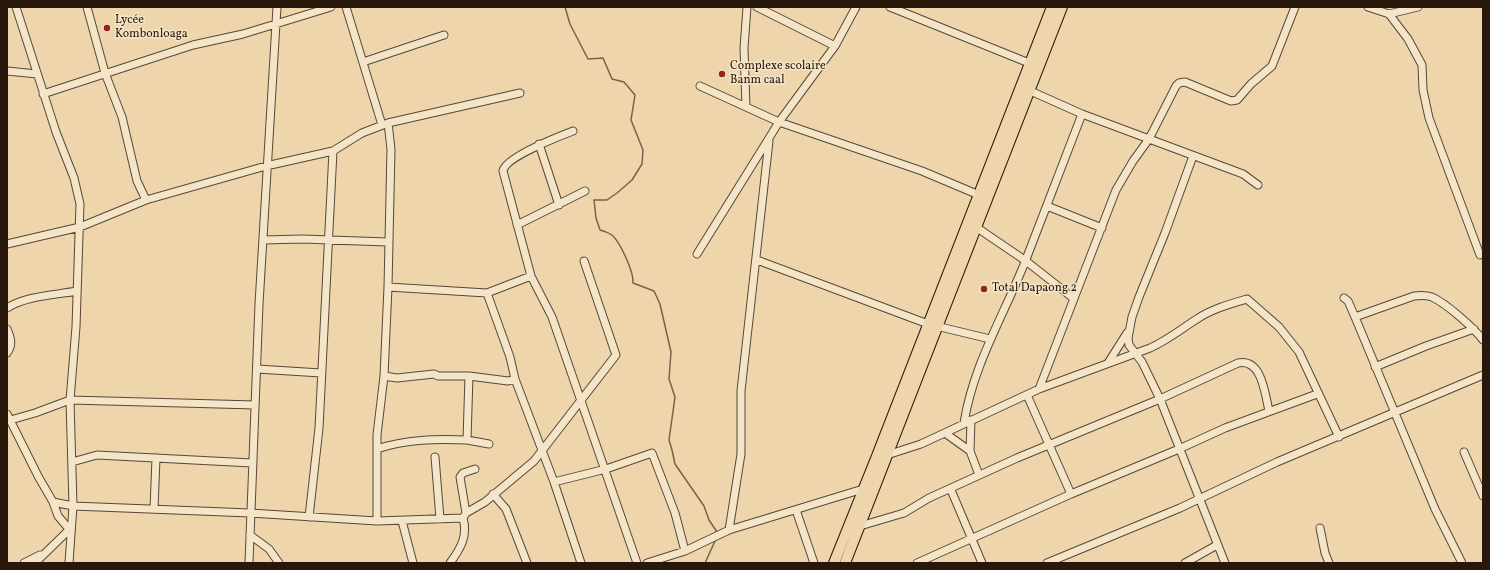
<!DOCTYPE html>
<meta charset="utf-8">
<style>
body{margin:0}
#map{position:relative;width:1490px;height:570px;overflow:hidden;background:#eed5ab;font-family:Vollkorn,serif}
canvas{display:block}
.frame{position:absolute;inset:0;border:8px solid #28180c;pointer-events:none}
</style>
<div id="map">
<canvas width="1490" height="570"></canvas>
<div class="frame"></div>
</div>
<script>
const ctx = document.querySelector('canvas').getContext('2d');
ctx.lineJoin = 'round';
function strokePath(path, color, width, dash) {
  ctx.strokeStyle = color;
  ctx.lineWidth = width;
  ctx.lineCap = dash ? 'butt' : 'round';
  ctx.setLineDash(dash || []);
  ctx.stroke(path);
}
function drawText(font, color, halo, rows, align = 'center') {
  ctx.font = font + ' Vollkorn,serif';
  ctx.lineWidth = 3;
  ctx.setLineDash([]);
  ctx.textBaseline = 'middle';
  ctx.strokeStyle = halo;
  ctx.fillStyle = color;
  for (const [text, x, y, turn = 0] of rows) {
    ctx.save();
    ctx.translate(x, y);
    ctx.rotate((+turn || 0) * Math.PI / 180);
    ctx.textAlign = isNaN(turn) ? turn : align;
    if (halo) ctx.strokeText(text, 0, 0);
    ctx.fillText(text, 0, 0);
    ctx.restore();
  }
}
const stream = new Path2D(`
 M565,7l5,17 18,35 15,-1 9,21 12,3 11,13 -4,25 12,30 -1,14 -10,16 -15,13 -10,7h-13l2,18 4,12c4,1 9,3 12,5 8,7 22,37 21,48l21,8 6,13 11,48 -2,27 6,18 -6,43 3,10 3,14 29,42 5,14 8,12
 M705,563l11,-24`);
const minor = new Path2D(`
 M16,7l40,125 18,46 6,26 -4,123 -6,73 3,106 -4,57
 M87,7l18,66 17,44 15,64 9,19 120,-34 67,-15 29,-18 26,-10 132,-30
 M346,7l36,118
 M757,7l78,39
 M890,7l139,56
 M1368,7l21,7 29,-7
 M1389,14l19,25 14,26 1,25 6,28 51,137
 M363,62l81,-27
 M7,71l30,3
 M700,86l79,36 143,49 57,24
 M1026,89l56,25 161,60 15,11
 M43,94l150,-49 50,-11 88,-27
 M746,107l-2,-59 3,-41
 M573,131c-13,5 -68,26 -70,40l28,105 21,41 85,246
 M539,144l20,61
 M1193,156l-28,77 -26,64 -7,20 -4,21 1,7 13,17 18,37 65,164
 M1047,206l55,22
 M517,225l68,-34
 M973,225l53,36 47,37
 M264,240l38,-1 86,3
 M7,244l73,-17 66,-27
 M697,254l82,-132 56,-76 21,-39
 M757,260l171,64 62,15
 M388,287l99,6 44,-17
 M487,293l23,64 5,22 39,103 27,81
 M1344,298l4,3 7,16 80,192 27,54
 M7,308c18,-12 48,-13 70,-17
 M1355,317l59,-21c7,-1 12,-1 18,1 15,7 42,31 51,43
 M7,329c4,9 6,16 0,24
 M1108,363l19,-30
 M1375,367l51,-21 48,-17
 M257,369l64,4
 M384,376l13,2 37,-4 4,2h31l39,5 7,-2
 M469,376l-2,64 22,4
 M1039,389l77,-199 17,-29 16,-22 27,-53 3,-3 6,-1 46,19 6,-1 14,-16 21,-18 23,-59
 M1027,395l44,99
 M7,414l31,62 15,26 20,4 177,7 127,8 86,-3
 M971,420l-1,31 9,24
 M7,421l28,-8 35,-13 185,5
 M964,423c9,-58 40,-108 61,-161 19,-50 38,-99 57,-148
 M945,433l25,18
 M377,449c29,-10 60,-10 90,-9
 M1464,452l19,44
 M884,456l37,-12 118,-55 111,-41c18,-8 31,-19 47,-29 15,-10 33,-15 50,-20l32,28 20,25 40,85
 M435,457l5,62
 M72,462l25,-7 155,8
 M554,482l52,-13 46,-16 23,60 10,38
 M951,490l31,73
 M493,494l13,15 21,54
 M53,502l5,14 11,13
 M154,509l2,-51
 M796,510l18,53
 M466,513l-6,-36 3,-4 12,-4
 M309,517l10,-89 14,-277
 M377,521v-86l7,-59 4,-89 3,-138 -3,-26
 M402,521l11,42
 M860,526l44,-13 25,-15 88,-40 143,-59 78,-36c24,-5 27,31 31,48
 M1320,528l5,25 4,10
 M729,530l12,-76v-63l28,-250
 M250,535l19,14 10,14
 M24,563l16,-8
 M35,563l36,-35
 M249,563l10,-259 18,-297
 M450,563c11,-15 18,-27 13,-45l3,-5 19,-11 49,-41 82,-106 -32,-94
 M647,563l38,-12 44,-21 134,-41
 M917,563l154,-69 108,-45 46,-21 92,-34
 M1047,563l133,-55 97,-46 206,-87
 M1185,563l32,-18`);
const highway = new Path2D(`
 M834,563l43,-107 175,-449
 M845,563l217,-556`);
const markers = [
 [107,28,4,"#8f2418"],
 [722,74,4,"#8f2418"],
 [984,289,4,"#8f2418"]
];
const poiNames = [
 ["Lycée",115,21],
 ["Kombonloaga",115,35],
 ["Complexe scolaire",730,67],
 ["Banm caal",730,81],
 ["Total Dapaong 2",992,289]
];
strokePath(stream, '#77634b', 1.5);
strokePath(minor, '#5a4734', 9);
strokePath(highway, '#28180c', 12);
strokePath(minor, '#f4e4c8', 7);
strokePath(highway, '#eed5ab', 10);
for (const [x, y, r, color] of markers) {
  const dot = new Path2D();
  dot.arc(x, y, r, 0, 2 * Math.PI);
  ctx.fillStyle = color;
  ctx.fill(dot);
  strokePath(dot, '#f4e4c8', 1.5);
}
drawText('12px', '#28180c', '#f4e4c8', poiNames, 'left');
</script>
